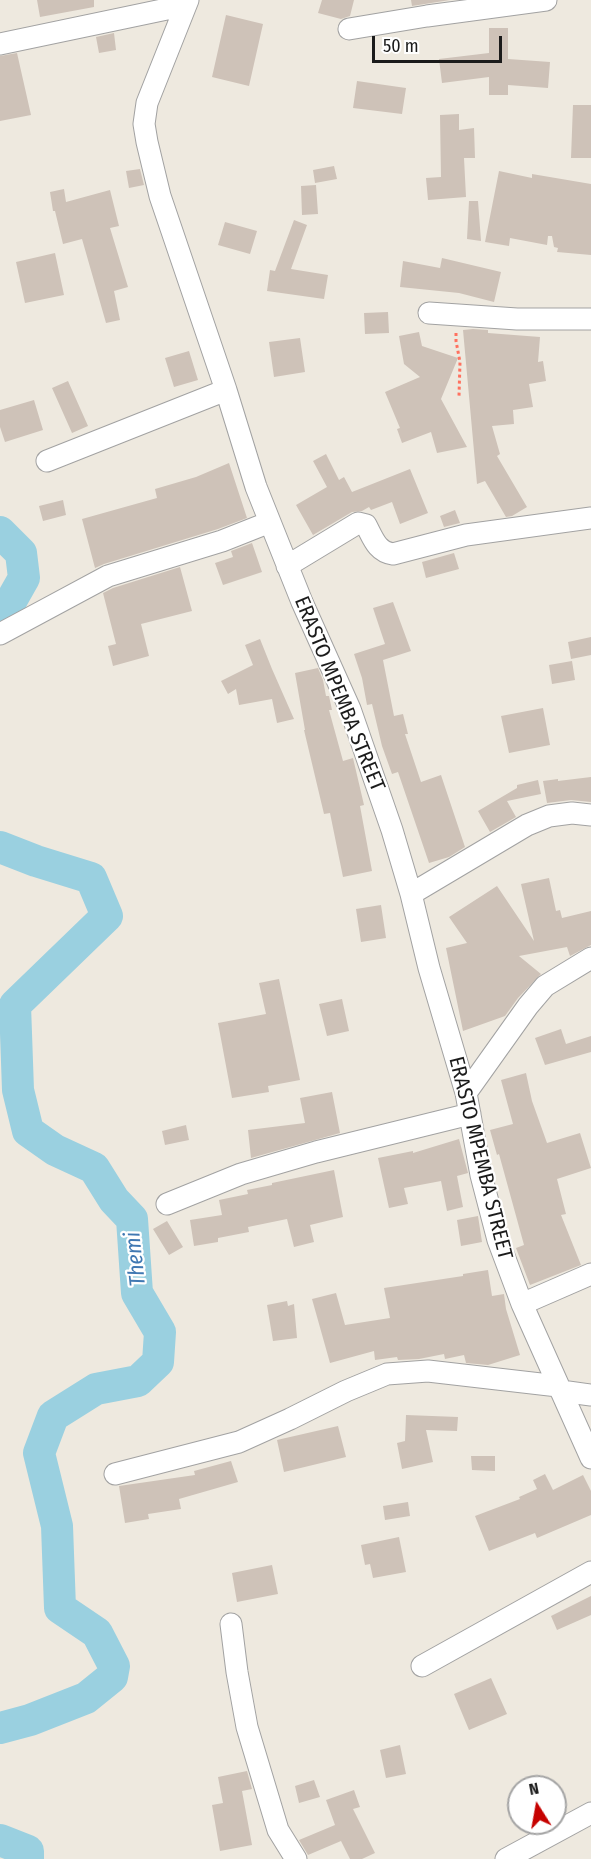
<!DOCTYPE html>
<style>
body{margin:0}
#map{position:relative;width:591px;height:1859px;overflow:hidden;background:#eee9df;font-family:"Fira Sans Condensed",sans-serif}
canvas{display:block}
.north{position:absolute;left:507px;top:1775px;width:60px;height:60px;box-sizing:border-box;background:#fff;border:2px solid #a4a4a4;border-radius:50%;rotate:349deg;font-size:16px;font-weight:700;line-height:24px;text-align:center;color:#1b1b1b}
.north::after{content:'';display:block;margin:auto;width:21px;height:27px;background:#c60200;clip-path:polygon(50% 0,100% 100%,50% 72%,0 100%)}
.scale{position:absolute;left:372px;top:36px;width:130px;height:27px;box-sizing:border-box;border:3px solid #1b1b1b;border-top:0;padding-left:8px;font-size:18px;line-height:21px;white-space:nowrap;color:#1b1b1b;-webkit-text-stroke:4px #fff;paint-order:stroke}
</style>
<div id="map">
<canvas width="591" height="1859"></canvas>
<div class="north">N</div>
<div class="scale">50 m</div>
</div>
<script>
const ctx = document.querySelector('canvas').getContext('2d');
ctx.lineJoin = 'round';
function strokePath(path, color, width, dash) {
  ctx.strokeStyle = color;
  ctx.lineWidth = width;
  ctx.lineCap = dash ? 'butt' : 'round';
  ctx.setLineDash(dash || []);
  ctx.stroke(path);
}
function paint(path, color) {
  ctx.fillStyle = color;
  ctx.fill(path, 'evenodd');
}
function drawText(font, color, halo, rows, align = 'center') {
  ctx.font = font + ' "Fira Sans Condensed",sans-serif';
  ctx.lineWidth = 4.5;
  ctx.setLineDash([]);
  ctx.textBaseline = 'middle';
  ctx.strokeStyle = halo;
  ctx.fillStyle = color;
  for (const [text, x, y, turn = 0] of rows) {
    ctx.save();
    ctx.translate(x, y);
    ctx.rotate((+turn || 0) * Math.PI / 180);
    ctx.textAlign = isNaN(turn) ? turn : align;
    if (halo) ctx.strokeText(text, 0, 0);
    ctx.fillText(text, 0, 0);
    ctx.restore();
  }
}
const river = new Path2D(`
 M0,532l21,21 3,25 -13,23 -11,5
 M0,847l36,14 55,17 16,38 -92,89 3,85 10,41 27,19 39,18 20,32 18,19 5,74 23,39 -2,30 -20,19 -42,8 -43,27 -14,37 18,73 3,82 37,25 17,33 -2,11 -26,21 -56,22 -30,8
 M0,1840l28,11v8`);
const building = new Path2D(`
 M37,0h57v7l-54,10z
 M322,0h32l-4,16 -9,3 -23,-6z
 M411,0h39l-38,6z
 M226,15l37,9 -14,62 -37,-9z
 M489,28h19v31l42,3 -2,26 -40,-3v10h-19v-18l-47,6 -3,-24 50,-6z
 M114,33l2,17 -17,3 -3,-16z
 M17,53l14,62 -31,6v-65z
 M357,81l49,7 -4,26 -49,-6z
 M573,105h18v53h-20z
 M459,114v16l15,-2 1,30h-11l2,39 -38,3 -2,-22 15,-1 -1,-62z
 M334,166l3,13 -22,4 -2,-13z
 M140,169l4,16 -15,3 -3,-17z
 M499,171l33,7v-4l59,10v71l-34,-3 1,-4 -4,-1 -2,-11h-4l-1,9 -37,-7 -1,8 -24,-4z
 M316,185l2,29 -16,1 -1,-29z
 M64,189l2,13 44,-12 9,36 -9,2 18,59 -14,4 6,29 -14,3 -24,-84 -19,5 -8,-33h-2l-3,-19z
 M469,201h9l3,40 -14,-2z
 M294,220l13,5 -16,44 37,6 -4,24 -57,-8 3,-21 5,1z
 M225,222l32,9 -7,23 -32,-9z
 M55,253l9,42 -39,8 -9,-41z
 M442,258l59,14 -7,30 -35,-9 -59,-6 3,-26 37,7z
 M388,312l1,21 -24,1 -1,-21z
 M473,329l15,1v3l52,4 -2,25 5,-1 3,20 -17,3 4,23 -20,3 1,14 -22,2 8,28 -3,2 30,51 -15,9 -6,1 -21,-36 -8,3 -14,-154z
 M419,332l3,14 36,12 -17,41 26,48 -30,6 -6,-21 -29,11 -5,-14 3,-1 -15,-36 35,-15 -16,-13 -5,-28z
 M300,338l5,34 -31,5 -5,-35z
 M189,351l9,29 -24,7 -9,-29z
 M68,381l20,45 -16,7 -20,-45z
 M34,400l9,30 -38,12 -5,-15v-17z
 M326,454l13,26 5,-3 8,15 58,-23 18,44 -28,11 -8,-22 -21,8 -2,-3 -7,4 -10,1 -39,23 -17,-30 31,-18 -14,-26z
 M229,463l18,55 -29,11 -114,35 -9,4 -13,-49 75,-21 -2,-9 41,-12z
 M63,500l3,15 -23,6 -4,-15z
 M455,510l5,13 -16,4 -4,-11z
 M252,543l10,29 -39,13 -8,-22 18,-6 -2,-6z
 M454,553l5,16 -33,9 -4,-16z
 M180,567l12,44 -51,13 8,32 -36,10 -5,-20 8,-2 -13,-51 10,-5z
 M393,602l18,49 -28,9 11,56 9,-2 5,20h-3l16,48 20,-7 24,72 -16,10 -20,6 -31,-91 -6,2 -10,-28 -10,-42 -5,1 -5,-27 -8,-24 31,-10 -12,-36z
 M591,637v18l-20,4 -3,-17z
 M260,639l12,30 22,50 -17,4 -5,-24 -33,6 -3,-16 -8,5 -7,-13 32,-16 -8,-20z
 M572,661l3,19 -23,4 -3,-19z
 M318,668l5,12 3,16h3l3,14h-3l14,51 10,-3 11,47 -4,1 12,65 -29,6 -13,-64 -6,1 -20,-84h1l-10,-57z
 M543,708l7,37 -41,8 -8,-37z
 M591,777v25l-20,-2 -24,3 -4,-22 15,-2v2z
 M538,780l3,14 -34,7 9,16 -26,15 -12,-21 39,-23v-3z
 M549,878l7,33 4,-1 2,8 29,-7v34l-21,11 -3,-9 -48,9 22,18 -23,24 -13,18 -42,15 -17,-83 21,-5 -18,-26 48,-31 37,55 -13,-57z
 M381,905l5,33 -25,4 -5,-33z
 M279,979l21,101 -32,6 1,6 -37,6 -14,-75 48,-9 -7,-31z
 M342,999l7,32 -22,5 -8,-32z
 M561,1029l5,15 25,-8v16l-46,13 -10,-27z
 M526,1073l6,28 15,42 33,-10 11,35 -34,11 9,35 -5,1 20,50 -51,20 -14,-37 8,-3 -25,-91 -2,1 -7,-25 23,-6 -12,-44z
 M332,1092l8,41 -89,25 -3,-28 57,-7 -5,-25z
 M186,1125l3,15 -24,5 -3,-14z
 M459,1139l9,34 -11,3 6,31 -16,4 -6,-30 -37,7 4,16 -19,4 -11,-50 35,-7v2z
 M334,1170l9,47 -33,8 4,17 -20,5 -7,-28 -39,8 1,5 -31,6v4l-24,4 -4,-26 32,-5 -3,-15 29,-6 -1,-4 25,-5v-2z
 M478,1216l4,26 -21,4 -4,-26z
 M167,1221l16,26 -14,8 -16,-26z
 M488,1270l4,26 12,-2 2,15 14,46 -32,10 -22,-2 -2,-8 -19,4 -1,-5 -25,5 -21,1 -1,-3 -22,3 -1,-9 -44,12 -18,-64 24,-6 9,32 45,-7 -6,-30 79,-12v-2z
 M287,1301l1,5 6,-2 3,34 -24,3 -6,-36z
 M406,1415l52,2 -1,14 -31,-1 7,32 -31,7 -5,-26 8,-2z
 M338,1426l8,31 -62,15 -7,-32z
 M471,1456h24v15l-23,-1z
 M231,1461l7,21 -59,17 2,10 -33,5 1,5 -24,4 -6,-37 76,-11 -1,-4z
 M545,1474l8,16 30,-15 8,16v24l-54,23 -2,-5 -46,18 -14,-35 45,-17 -1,-2 18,-8 -4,-9z
 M408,1502l2,14 -25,4 -2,-14z
 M399,1537l7,35 -33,6 -3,-14 -5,1 -4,-20z
 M272,1565l6,29 -41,8 -5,-29z
 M591,1596v19l-34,15 -6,-14z
 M491,1678l16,36 -38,16 -15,-36z
 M400,1745l6,29 -20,4 -6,-28z
 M247,1771l5,18 -10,2 10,54 -32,6 -8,-46 11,-2 -5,-26z
 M314,1780l6,17 -21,6 -4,-17z
 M354,1790l6,17 -7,2 22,44 -13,6h-12l-9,-18 -33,14 -9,-15 36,-15 -9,-25z`);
const path = new Path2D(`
 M456,333v8l4,21 -1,34`);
const minor = new Path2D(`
 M188,0l-41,103 -3,21 3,18 13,54 66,194 30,97 46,115 48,107 42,121 19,64 18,74 37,125 15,82 17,65 24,64 69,154
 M349,29l78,-13 119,-16
 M0,44l186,-39
 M429,313l88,6h74
 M47,461l179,-71
 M287,566l71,-43 8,2c7,13 11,27 27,29l73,-19 125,-17
 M0,634l108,-58 114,-35 48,-19
 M411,894l116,-69 22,-9 23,-3 19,2
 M466,1093l62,-87 17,-20 46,-28
 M167,1204l74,-30 75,-22 154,-38
 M522,1304l69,-30
 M561,1391l30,4
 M115,1474l124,-32 51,-23 56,-28 41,-17 41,-3 130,15
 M231,1624l6,48 10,55 31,103 18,29
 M422,1666l169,-94
 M506,1859l85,-46`);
const streetNames = [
 ["ERASTO MPEMBA STREET",339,694,68],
 ["ERASTO MPEMBA STREET",480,1158,76]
];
const waterNames = [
 ["Themi",136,1259,-96]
];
strokePath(river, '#9ad0e0', 32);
paint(building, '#cec2b8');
strokePath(minor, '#a2a2a2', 23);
strokePath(path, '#ff715f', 3, [3, 3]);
strokePath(minor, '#fff', 21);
drawText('21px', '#1b1b1b', '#fff', streetNames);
drawText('italic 22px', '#4078b2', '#fff', waterNames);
</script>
